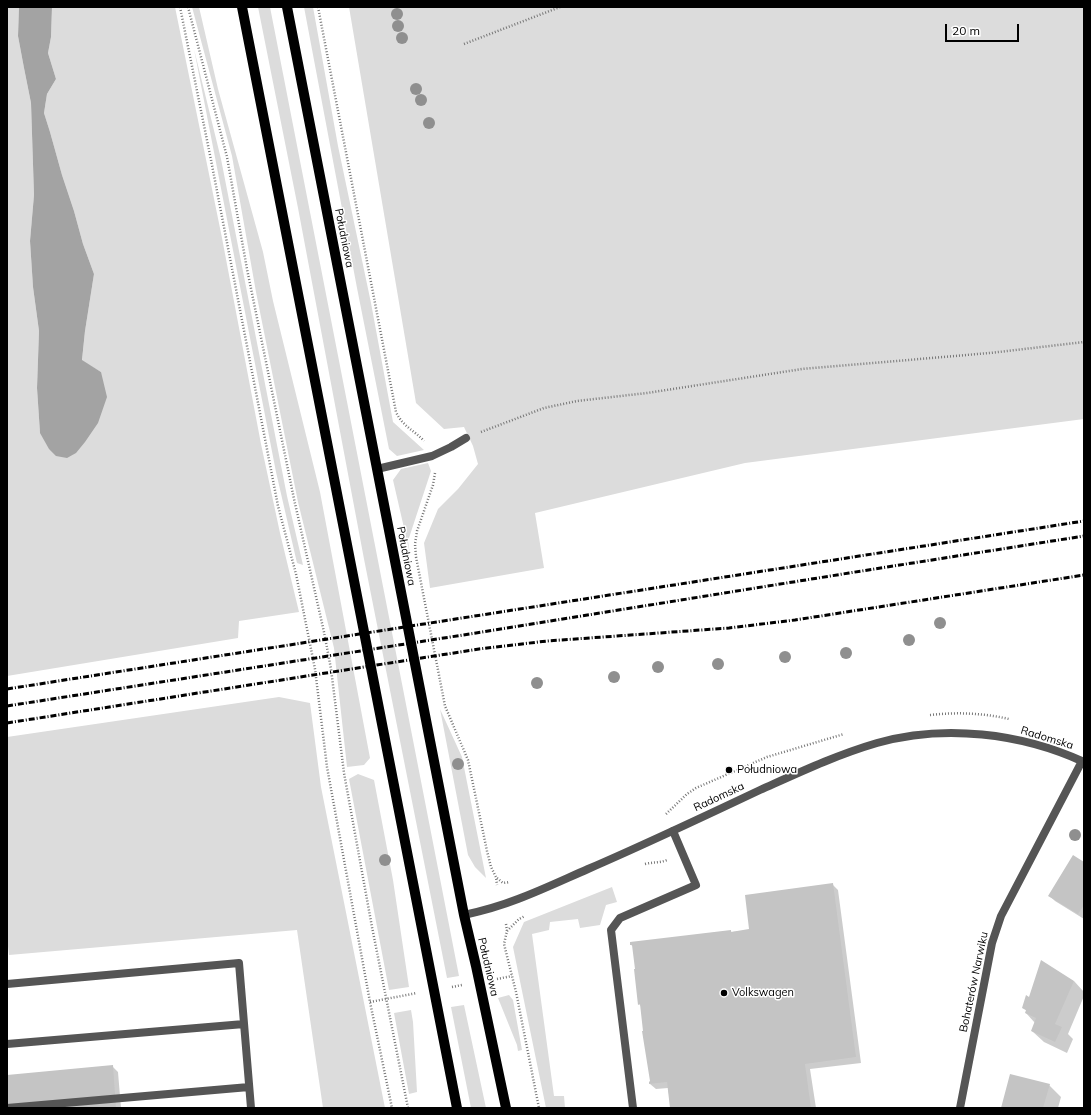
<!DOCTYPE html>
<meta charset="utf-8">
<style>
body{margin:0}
#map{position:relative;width:1091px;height:1115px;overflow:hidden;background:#fff;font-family:Mulish,sans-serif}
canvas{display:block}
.frame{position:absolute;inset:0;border:8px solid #000;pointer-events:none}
.scale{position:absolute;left:945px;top:24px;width:74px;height:18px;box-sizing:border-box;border:2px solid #000;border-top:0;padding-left:5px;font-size:12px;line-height:14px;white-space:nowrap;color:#000;-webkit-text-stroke:3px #fff;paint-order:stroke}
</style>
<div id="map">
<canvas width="1091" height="1115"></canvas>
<div class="frame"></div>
<div class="scale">20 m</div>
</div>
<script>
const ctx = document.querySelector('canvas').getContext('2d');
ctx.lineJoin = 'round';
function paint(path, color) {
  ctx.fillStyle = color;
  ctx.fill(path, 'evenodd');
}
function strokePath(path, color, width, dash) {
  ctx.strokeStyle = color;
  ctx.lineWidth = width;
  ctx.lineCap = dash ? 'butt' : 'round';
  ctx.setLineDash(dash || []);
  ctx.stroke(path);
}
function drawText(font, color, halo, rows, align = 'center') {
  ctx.font = font + ' Mulish,sans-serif';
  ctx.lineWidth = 3;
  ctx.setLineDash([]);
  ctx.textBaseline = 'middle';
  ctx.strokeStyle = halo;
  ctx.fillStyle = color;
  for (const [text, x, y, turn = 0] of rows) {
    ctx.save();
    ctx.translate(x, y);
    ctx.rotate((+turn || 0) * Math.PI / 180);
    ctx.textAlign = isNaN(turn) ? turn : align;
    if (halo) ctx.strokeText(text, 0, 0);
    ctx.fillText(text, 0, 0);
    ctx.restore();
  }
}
const green = new Path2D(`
 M7,7h12l-1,29 6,32 7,35 3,92 -4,46 3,46 6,44 -2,57 3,45 61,-61 -19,-11 3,-30 9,-57 -11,-30 -9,-33 -12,-36 -12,-43 -6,-19 3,-19 9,-15 -8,-26 3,-16 1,-30h123l47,231 39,206 19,89 19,79 -60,9 -1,17 -231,38z
 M192,7h7l19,82 45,163 10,49 47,191 50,266 -6,7 -17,2 -13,-119 -36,-146 -42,-210 -24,-136z
 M258,7h12l189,969 -12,2 -83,-419 -66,-351z
 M304,7h9l25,139 33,157 22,119 31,28 -27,6 -8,-7 -32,-161z
 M349,7h735v412l-339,44 -210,50 9,55 -114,20 -6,-45 14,-34 20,-20 20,-25 -5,-18 -9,-19 -20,2 -28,-26z
 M194,49l27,110 66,337 16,69 -6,-2 -21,-91z
 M428,463l3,8 -23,70 2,13 -17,-74 8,-11z
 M279,697l31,6 11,84 64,321h-62l-26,-178 -288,25 -1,-9h-1v-209z
 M440,709l22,48 24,121 -11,-11 -7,-12z
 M358,774l16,6 19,100 16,107 -20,3 -40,-211z
 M612,887l5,15 -11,3 -6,20 -20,3 -2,-9 -28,3 -1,8 -17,4 22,162h10l1,12h-19l-33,-161 11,-25z
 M509,995l4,5 9,50 -4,1 -1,-6 -19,-47z
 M464,1005l22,103h-15l-20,-101z
 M411,1010l2,12 4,70 -8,2 -15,-81z`);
const water = new Path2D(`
 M19,7h33l-1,30 -3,16 8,26 -9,15 -3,19 6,19 12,43 12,36 9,33 11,30 -9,57 -3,29 19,12 6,25 -9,26 -13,19 -9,11 -9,5 -11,-2 -7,-7 -9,-16 -3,-45 2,-57 -6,-44 -3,-46 4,-46 -3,-92 -7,-35 -6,-32z`);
const shadow = new Path2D(`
 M1084,863v56l-29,-18 -5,-5z
 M832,884l6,6 23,173 -51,6 6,39h-145l-3,-20 -12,1 -6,-5 1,-2 -10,-76 -2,-2 -3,-34 -3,-24 -2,-1 99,-14 2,1 18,-2z
 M1074,981l10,11v4l-16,38 5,5 -6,14 -23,-11 -12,-11 3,-8 -9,-10 1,-2 -4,-3 7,-10z
 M112,1066l6,6 3,36h-114v-32z
 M1049,1085l12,12 -3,11h-56z`);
const building = new Path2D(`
 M1073,855l11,7v43l-6,9 -30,-18z
 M833,883l23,174 -51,7 6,44h-141l-3,-26 -18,2v-2l1,-1 -8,-50h1l-3,-27 -2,1 -4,-36h1l-3,-24h-2v-3l101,-12v2l18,-3 -4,-34z
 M1041,960l33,21 -19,43 7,3 -7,15 -24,-11 5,-13 -11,-5 1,-3 -4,-2 4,-13 3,2z
 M113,1065l3,43h-109v-33z
 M1010,1074l40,10 -7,24h-42z`);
const path = new Path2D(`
 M180,7l31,153 67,346 18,68 19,95 12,98 43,235 22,106
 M188,7l39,150 20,112 47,230 30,133 7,37 13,104 28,154 36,181
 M318,7l78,405c7,15 18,18 28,29
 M464,44l96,-37
 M481,432l63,-24 33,-7 70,-8 155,-24 188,-16 94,-11
 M435,473l-2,12 -16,46 -2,13 1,13 29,149 23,54 19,91 4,16 5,10 1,8
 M930,715c27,-3 53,-2 79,4
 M666,814l21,-20 9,-6 71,-31 77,-23
 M645,864c8,-2 15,-1 22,-4
 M497,878l6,5 7,-1
 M506,924l1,7 -3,13 12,48 23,116
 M507,931l12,-12 6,-3
 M497,979l15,-3
 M452,987l10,-2
 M370,1002l47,-9`);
const lane = new Path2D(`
 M377,469l55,-13 19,-9 15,-9
 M7,984l232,-21 12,145
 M7,1044l237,-20
 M7,1108l242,-21
 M633,1108l-22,-178 9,-12 76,-33 -23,-54`);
const street = new Path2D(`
 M464,915c18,-4 36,-9 54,-16 24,-9 47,-20 70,-30 58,-25 115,-52 172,-79 38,-17 76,-35 117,-47 67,-19 144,-10 207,19
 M960,1108l32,-165 9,-27 81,-155`);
const primary = new Path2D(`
 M242,7l215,1101
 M287,7l177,908 12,51 30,142`);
const rail = new Path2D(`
 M7,689l1077,-168
 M7,706l469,-73 373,-60 235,-37
 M7,723l472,-74 68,-8 182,-13 66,-8 289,-45`);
const trees = [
 [397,14],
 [398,26],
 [402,38],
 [416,89],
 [421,100],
 [429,123],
 [940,623],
 [909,640],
 [846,653],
 [785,657],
 [718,664],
 [658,667],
 [614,677],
 [537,683],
 [458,764],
 [1075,835],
 [385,860]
];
const markers = [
 [729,770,4,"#000"],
 [724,993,4,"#000"]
];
const streetNames = [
 ["Południowa",344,238,79],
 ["Południowa",406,556,79],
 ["Radomska",1047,738,17],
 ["Radomska",719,797,-25],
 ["Południowa",488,967,77],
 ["Bohaterów Narwiku",974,982,-78]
];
const poiNames = [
 ["Południowa",737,770],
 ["Volkswagen",732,993]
];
paint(green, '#dcdcdc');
paint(water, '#a3a3a3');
paint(shadow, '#0003');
paint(building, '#c4c4c4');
strokePath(path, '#777', 2.5, [1, 2]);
strokePath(lane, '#555', 8);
strokePath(street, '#555', 8);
strokePath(primary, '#000', 10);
strokePath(rail, '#000', 3, [6, 2, 1, 2]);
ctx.fillStyle = '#8f8f8f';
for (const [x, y] of trees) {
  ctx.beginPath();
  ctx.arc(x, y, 6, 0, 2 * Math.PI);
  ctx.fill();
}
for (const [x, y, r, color] of markers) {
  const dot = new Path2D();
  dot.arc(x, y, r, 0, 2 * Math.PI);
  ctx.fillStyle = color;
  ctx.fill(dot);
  strokePath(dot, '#fff', 1.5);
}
drawText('11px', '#000', '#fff', streetNames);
drawText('11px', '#000', '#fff', poiNames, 'left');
</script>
